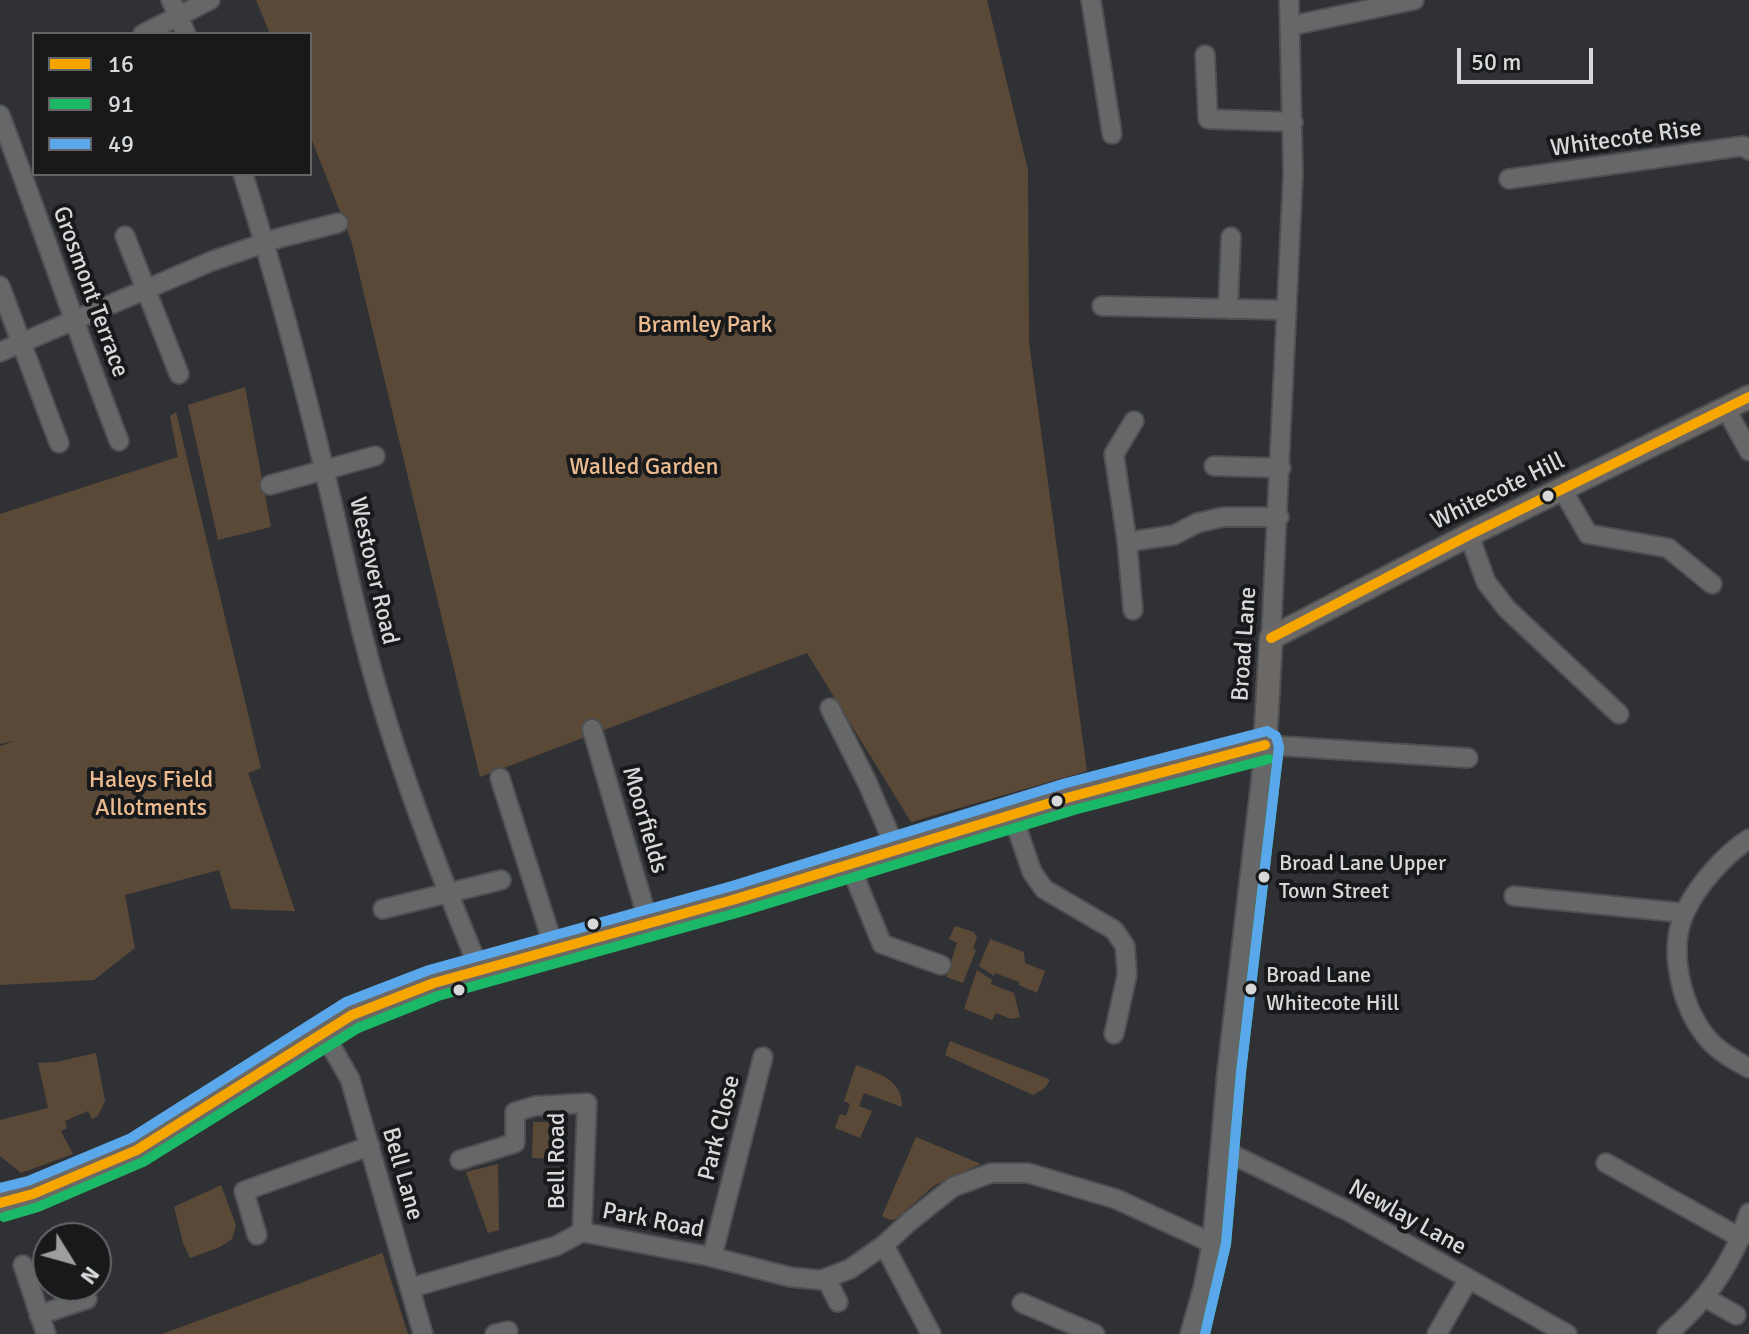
<!DOCTYPE html>
<style>
body{margin:0}
#map{position:relative;width:1749px;height:1334px;overflow:hidden;background:#2f3134;font-family:Signika,sans-serif}
canvas{display:block}
.legend{position:absolute;left:32px;top:32px;width:280px;height:144px;box-sizing:border-box;background:#17191b;border:2px solid #636567;margin:0;padding:10px 14px;list-style:none;font-size:24px;color:#d6d8da}
.legend li{display:flex;align-items:center;gap:16px;height:40px}
.legend b{width:40px;border:2px solid #636567}
.north{position:absolute;left:32px;top:1222px;width:80px;height:80px;box-sizing:border-box;background:#17191b;border:2px solid #636567;border-radius:50%;rotate:127deg;font-size:22px;font-weight:700;line-height:32px;text-align:center;color:#d6d8da}
.north::after{content:'';display:block;margin:auto;width:28px;height:36px;background:#9c9ea0;clip-path:polygon(50% 0,100% 100%,50% 72%,0 100%)}
.scale{position:absolute;left:1457px;top:48px;width:136px;height:36px;box-sizing:border-box;border:4px solid #d6d8da;border-top:0;padding-left:10px;font-size:24px;line-height:28px;white-space:nowrap;color:#d6d8da;-webkit-text-stroke:6px #17191b;paint-order:stroke}
</style>
<div id="map">
<canvas width="1749" height="1334"></canvas>
<ul class="legend">
<li><b style="height:10px;background:#f7a600"></b>16</li>
<li><b style="height:10px;background:#1ab867"></b>91</li>
<li><b style="height:10px;background:#5aa8eb"></b>49</li>
</ul>
<div class="north">N</div>
<div class="scale">50 m</div>
</div>
<script>
const ctx = document.querySelector('canvas').getContext('2d');
ctx.lineJoin = 'round';
function paint(path, color) {
  ctx.fillStyle = color;
  ctx.fill(path, 'evenodd');
}
function strokePath(path, color, width, dash) {
  ctx.strokeStyle = color;
  ctx.lineWidth = width;
  ctx.lineCap = dash ? 'butt' : 'round';
  ctx.setLineDash(dash || []);
  ctx.stroke(path);
}
function drawText(font, color, halo, rows, align = 'center') {
  ctx.font = font + ' Signika,sans-serif';
  ctx.lineWidth = 8;
  ctx.setLineDash([]);
  ctx.textBaseline = 'middle';
  ctx.strokeStyle = halo;
  ctx.fillStyle = color;
  for (const [text, x, y, turn = 0] of rows) {
    ctx.save();
    ctx.translate(x, y);
    ctx.rotate((+turn || 0) * Math.PI / 180);
    ctx.textAlign = isNaN(turn) ? turn : align;
    if (halo) ctx.strokeText(text, 0, 0);
    ctx.fillText(text, 0, 0);
    ctx.restore();
  }
}
const green = new Path2D(`
 M256,0h731l41,170 1,172 58,429 -176,51 -104,-169 -327,124 -129,-537 -41,-105v-101h-40z
 M245,387l26,140 -53,13 -30,-135z
 M176,412l85,356 -13,5 47,138 -64,-2 -12,-39 -94,25 10,53 -41,32 -94,5v-239l15,-5 -15,3v-230l178,-57 -8,-41z
 M955,926l19,6 3,6 -4,10 3,2 -13,33 -17,-6 11,-34 -8,-4z
 M990,939l34,13 1,11 20,8 -8,22 -18,-8v-3l-24,-9 -1,3 -15,-10z
 M977,970l15,10 -1,4 23,9 6,24 -9,2 -15,-6 -4,7 -28,-11z
 M950,1041l96,37 4,2 -5,8 -12,7 -88,-40z
 M96,1053l9,48 -7,15 -6,3 -4,-8 -23,10 2,7 -6,3 12,23 -52,19 -21,-17v-36l48,-12 -10,-45 18,-1z
 M856,1065c21,8 47,14 46,42l-38,-14 -5,13 13,5 -12,27 -25,-10 5,-14 6,2 4,-12 -6,-3z
 M533,1122c14,0 31,-2 32,17 0,8 0,13 -5,20l-28,-1z
 M916,1137l65,27 -46,21 -39,34 -6,1 -8,-4z
 M498,1164l1,66 -11,3 -22,-61z
 M221,1185l15,40 -4,14 -12,8 -30,11 -7,-15 -9,-36z
 M382,1252l26,82h-246l220,-81z`);
const minor = new Path2D(`
 M171,0l15,34
 M1091,0l21,134
 M1290,26l124,-26
 M143,34l67,-34
 M1205,55l3,64 85,3
 M0,115c41,108 77,218 119,326
 M243,174c31,98 58,198 82,299 14,57 25,114 40,171 29,113 71,220 115,327
 M1509,179l234,-33 6,4
 M125,236l54,138
 M0,286l59,157
 M1102,306l185,4
 M1228,309l3,-72
 M0,352l212,-91 67,-23 59,-15
 M1726,409l23,42
 M1134,421l-20,33 13,88 47,-7 23,-12 26,-6h56
 M1214,466l67,2
 M270,485l105,-29
 M1562,489l26,45 80,14 44,36
 M1469,535l17,47 21,27 112,105
 M1127,542l6,68
 M1271,638l22,-464 -4,-174
 M830,708l37,74 29,67
 M592,729l57,195
 M500,778l55,173
 M1012,814l20,58 12,17 70,41 11,16 2,29 -13,59
 M1749,839c-24,15 -52,47 -64,73 -18,38 -3,98 24,128 10,12 27,21 40,28
 M849,863l33,81 59,21
 M1514,896l170,17
 M383,909l118,-29
 M323,1032l27,47 73,255
 M1221,1149l125,61 221,124
 M460,1160l55,-17v-31l20,-6 52,-3 -5,129
 M1606,1163l135,75
 M257,1235l-13,-44 126,-45
 M884,1245l47,89
 M712,1257l51,-200
 M23,1265l23,69
 M826,1278l12,24
 M410,1288l146,-42 26,-14 130,25 78,20 31,3 29,-11 34,-24 25,-23 44,-35 38,-14h37l88,26 96,44
 M1704,1297l32,18
 M1022,1303l73,31
 M39,1315l48,-16
 M495,1334l13,-3
 M1190,1334l13,-46 9,-45 15,-172 38,-326 203,13
 M1437,1334l31,-54
 M1667,1334c40,-33 67,-72 82,-121`);
const major = new Path2D(`
 M0,1203l33,-9 104,-44 215,-135 82,-32 302,-84 334,-102 195,-52 6,-107 198,-103 280,-138`);
const bus1 = new Path2D(`
 M1271,638l198,-103 280,-138
 M0,1203l33,-9 104,-44 215,-135 82,-32 302,-84 334,-102 195,-52`);
const bus2 = new Path2D(`
 M4,1217l34,-10 105,-45 215,-134 80,-32 302,-84 334,-102 195,-51
 M1205,1334l21,-90 15,-172 38,-325`);
const bus3 = new Path2D(`
 M0,1188l28,-7 103,-43 215,-136 83,-32 303,-84 334,-103 201,-52 9,5 3,11 -38,325 -15,172 -21,90`);
const markers = [
 [1548,496,7,"#d6d8da"],
 [1057,801,7,"#d6d8da"],
 [1264,877,7,"#d6d8da"],
 [593,924,7,"#d6d8da"],
 [1251,989,7,"#d6d8da"],
 [459,990,7,"#d6d8da"]
];
const busNames = [
 ["Broad Lane Upper",1279,864],
 ["Town Street",1279,892],
 ["Broad Lane",1266,976],
 ["Whitecote Hill",1266,1004]
];
const streetNames = [
 ["Whitecote Rise",1626,139,-8],
 ["Grosmont Terrace",90,292,70],
 ["Whitecote Hill",1498,492,-26],
 ["Westover Road",373,571,77],
 ["Broad Lane",1245,644,-86],
 ["Moorfields",644,820,74],
 ["Park Close",720,1128,-76],
 ["Bell Road",558,1161,-90],
 ["Bell Lane",402,1174,74],
 ["Newlay Lane",1407,1218,29],
 ["Park Road",653,1221,11]
];
const parkNames = [
 ["Bramley Park",705,326],
 ["Walled Garden",644,468],
 ["Haleys Field",151,781],
 ["Allotments",151,809]
];
paint(green, '#5b4938');
strokePath(minor, '#4d4f51', 22);
strokePath(major, '#4d4f51', 26);
strokePath(minor, '#656769', 18);
strokePath(major, '#6b6865', 22);
strokePath(bus1, '#f7a600', 10);
strokePath(bus2, '#1ab867', 10);
strokePath(bus3, '#5aa8eb', 10);
for (const [x, y, r, color] of markers) {
  const dot = new Path2D();
  dot.arc(x, y, r, 0, 2 * Math.PI);
  ctx.fillStyle = color;
  ctx.fill(dot);
  strokePath(dot, '#17191b', 3);
}
drawText('22px', '#d6d8da', '#17191b', busNames, 'left');
drawText('24px', '#d6d8da', '#17191b', streetNames);
drawText('24px', '#ebba8e', '#17191b', parkNames);
</script>
